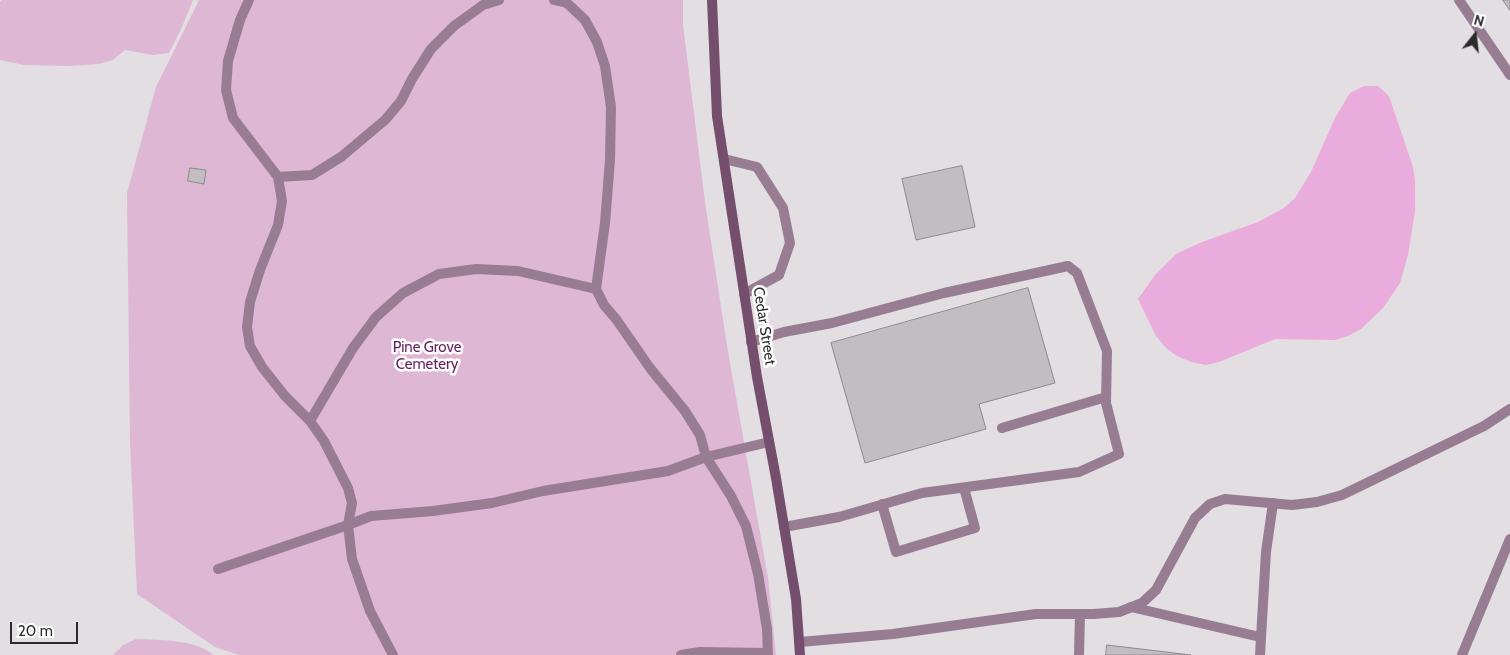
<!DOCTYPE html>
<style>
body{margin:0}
#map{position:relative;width:1510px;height:655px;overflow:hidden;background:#e2dee1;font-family:Cabin,sans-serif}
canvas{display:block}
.north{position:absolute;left:1450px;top:10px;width:50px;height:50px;-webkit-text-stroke:4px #fff;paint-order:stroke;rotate:16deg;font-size:14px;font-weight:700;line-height:20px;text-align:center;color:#2d2c2d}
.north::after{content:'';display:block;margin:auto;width:18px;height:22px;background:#2d2c2d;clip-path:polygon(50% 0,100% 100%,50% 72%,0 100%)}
.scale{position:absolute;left:10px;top:622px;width:68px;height:22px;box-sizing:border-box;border:2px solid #2d2c2d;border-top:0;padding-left:6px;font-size:15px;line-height:18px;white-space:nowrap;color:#2d2c2d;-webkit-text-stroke:4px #fff;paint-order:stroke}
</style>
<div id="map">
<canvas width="1510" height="655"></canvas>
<div class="north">N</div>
<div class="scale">20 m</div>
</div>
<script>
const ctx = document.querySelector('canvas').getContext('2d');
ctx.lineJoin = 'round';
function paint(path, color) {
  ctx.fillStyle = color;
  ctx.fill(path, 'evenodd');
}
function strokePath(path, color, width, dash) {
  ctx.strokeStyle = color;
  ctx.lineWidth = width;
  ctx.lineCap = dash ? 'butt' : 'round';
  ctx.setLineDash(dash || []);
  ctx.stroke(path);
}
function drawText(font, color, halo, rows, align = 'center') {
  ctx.font = font + ' Cabin,sans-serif';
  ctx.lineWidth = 5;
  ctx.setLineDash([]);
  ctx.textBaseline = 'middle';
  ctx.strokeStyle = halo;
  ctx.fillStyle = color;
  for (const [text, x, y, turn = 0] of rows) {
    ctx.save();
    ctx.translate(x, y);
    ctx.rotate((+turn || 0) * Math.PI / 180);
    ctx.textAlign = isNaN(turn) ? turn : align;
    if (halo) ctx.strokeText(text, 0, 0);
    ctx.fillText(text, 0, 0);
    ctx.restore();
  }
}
const green = new Path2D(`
 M2,0h191l-11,27 -13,26 -16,2 -28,-5 -12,10 -14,4 -30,2 -45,-1 -24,-5v-58z
 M199,0h484v25l22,177 22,144 41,232 8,77h-537l-24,-8 -78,-53 -7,-151 -3,-250 29,-106z
 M136,639c22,1 61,0 77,16h-100l10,-10z`);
const water = new Path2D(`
 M1364,86h14l11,10 24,71 2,14v30l-7,44 -8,28 -17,25 -22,21 -13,7 -13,4 -60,-1 -56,23 -13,3 -15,-3 -14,-6 -12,-9 -9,-11 -18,-37 17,-24 21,-21 26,-12 56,-20 26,-14 11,-10 16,-26 24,-54 15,-25z`);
const building = new Path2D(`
 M1503,0h7v10z
 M962,166l13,61 -59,13 -14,-61z
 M190,168l16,2 -2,14 -16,-3z
 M1028,288l27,95 -76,21 7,25 -121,34 -34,-120z
 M1107,645l84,10h-85z`);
const service = new Path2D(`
 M249,0l-9,20 -12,41 -2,29 7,28 45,59 4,24 -4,24 -18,45 -10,32 -3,25 3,19 12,21 23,29 25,25 14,20 24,47 4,15 -4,22 4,34 18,52 23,44
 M554,0l13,3
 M566,0l1,3 18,17 12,22 8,24 6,41 -1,53 -5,63 -9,66 8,16 12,14 34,49 35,43 15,24 6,22 25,39 15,30 12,48 9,55 1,26
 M1459,0l51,75
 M724,159l33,8 26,41 7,35 -11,32 -35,19
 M278,177l34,-2 29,-18 44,-37 16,-19 11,-22 19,-30 23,-23 29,-21 16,-5
 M751,342l33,-10 48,-9 112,-30 124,-27 9,7 30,78 -1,52 13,51 -40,18 -157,21 -83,24 -55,10
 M310,421l43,-73 23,-31 27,-24 36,-19 37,-5 42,2 78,18
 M1002,428l104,-31
 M882,504l14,48 79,-24 -11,-40
 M218,569l130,-44 23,-9 62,-5 59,-8 51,-12 125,-20 38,-14 63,-15
 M1131,607l129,30
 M681,655l19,-3 68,1
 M1079,655l1,-41
 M1260,655l6,-103 7,-49
 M1462,655l48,-116`);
const minor = new Path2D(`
 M800,642l93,-8 143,-20h58l25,-2 23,-9 14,-13 39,-72 15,-14 15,-5 67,6 25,-3 25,-7 142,-69 26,-17`);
const secondary = new Path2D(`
 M712,0l5,116 40,261 19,101 20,121 4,56`);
const streetNames = [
 ["Cedar Street",764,326,81]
];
const parkNames = [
 ["Pine Grove",427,348],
 ["Cemetery",427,365]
];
paint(green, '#deb7d5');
paint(water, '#eaabdd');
paint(building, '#c1bdc0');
strokePath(building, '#8d898c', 1);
strokePath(service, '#987d92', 10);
strokePath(minor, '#987d92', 10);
strokePath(secondary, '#744e6c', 10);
drawText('15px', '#2d2c2d', '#fff', streetNames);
drawText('15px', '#671e5d', '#fff', parkNames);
</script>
